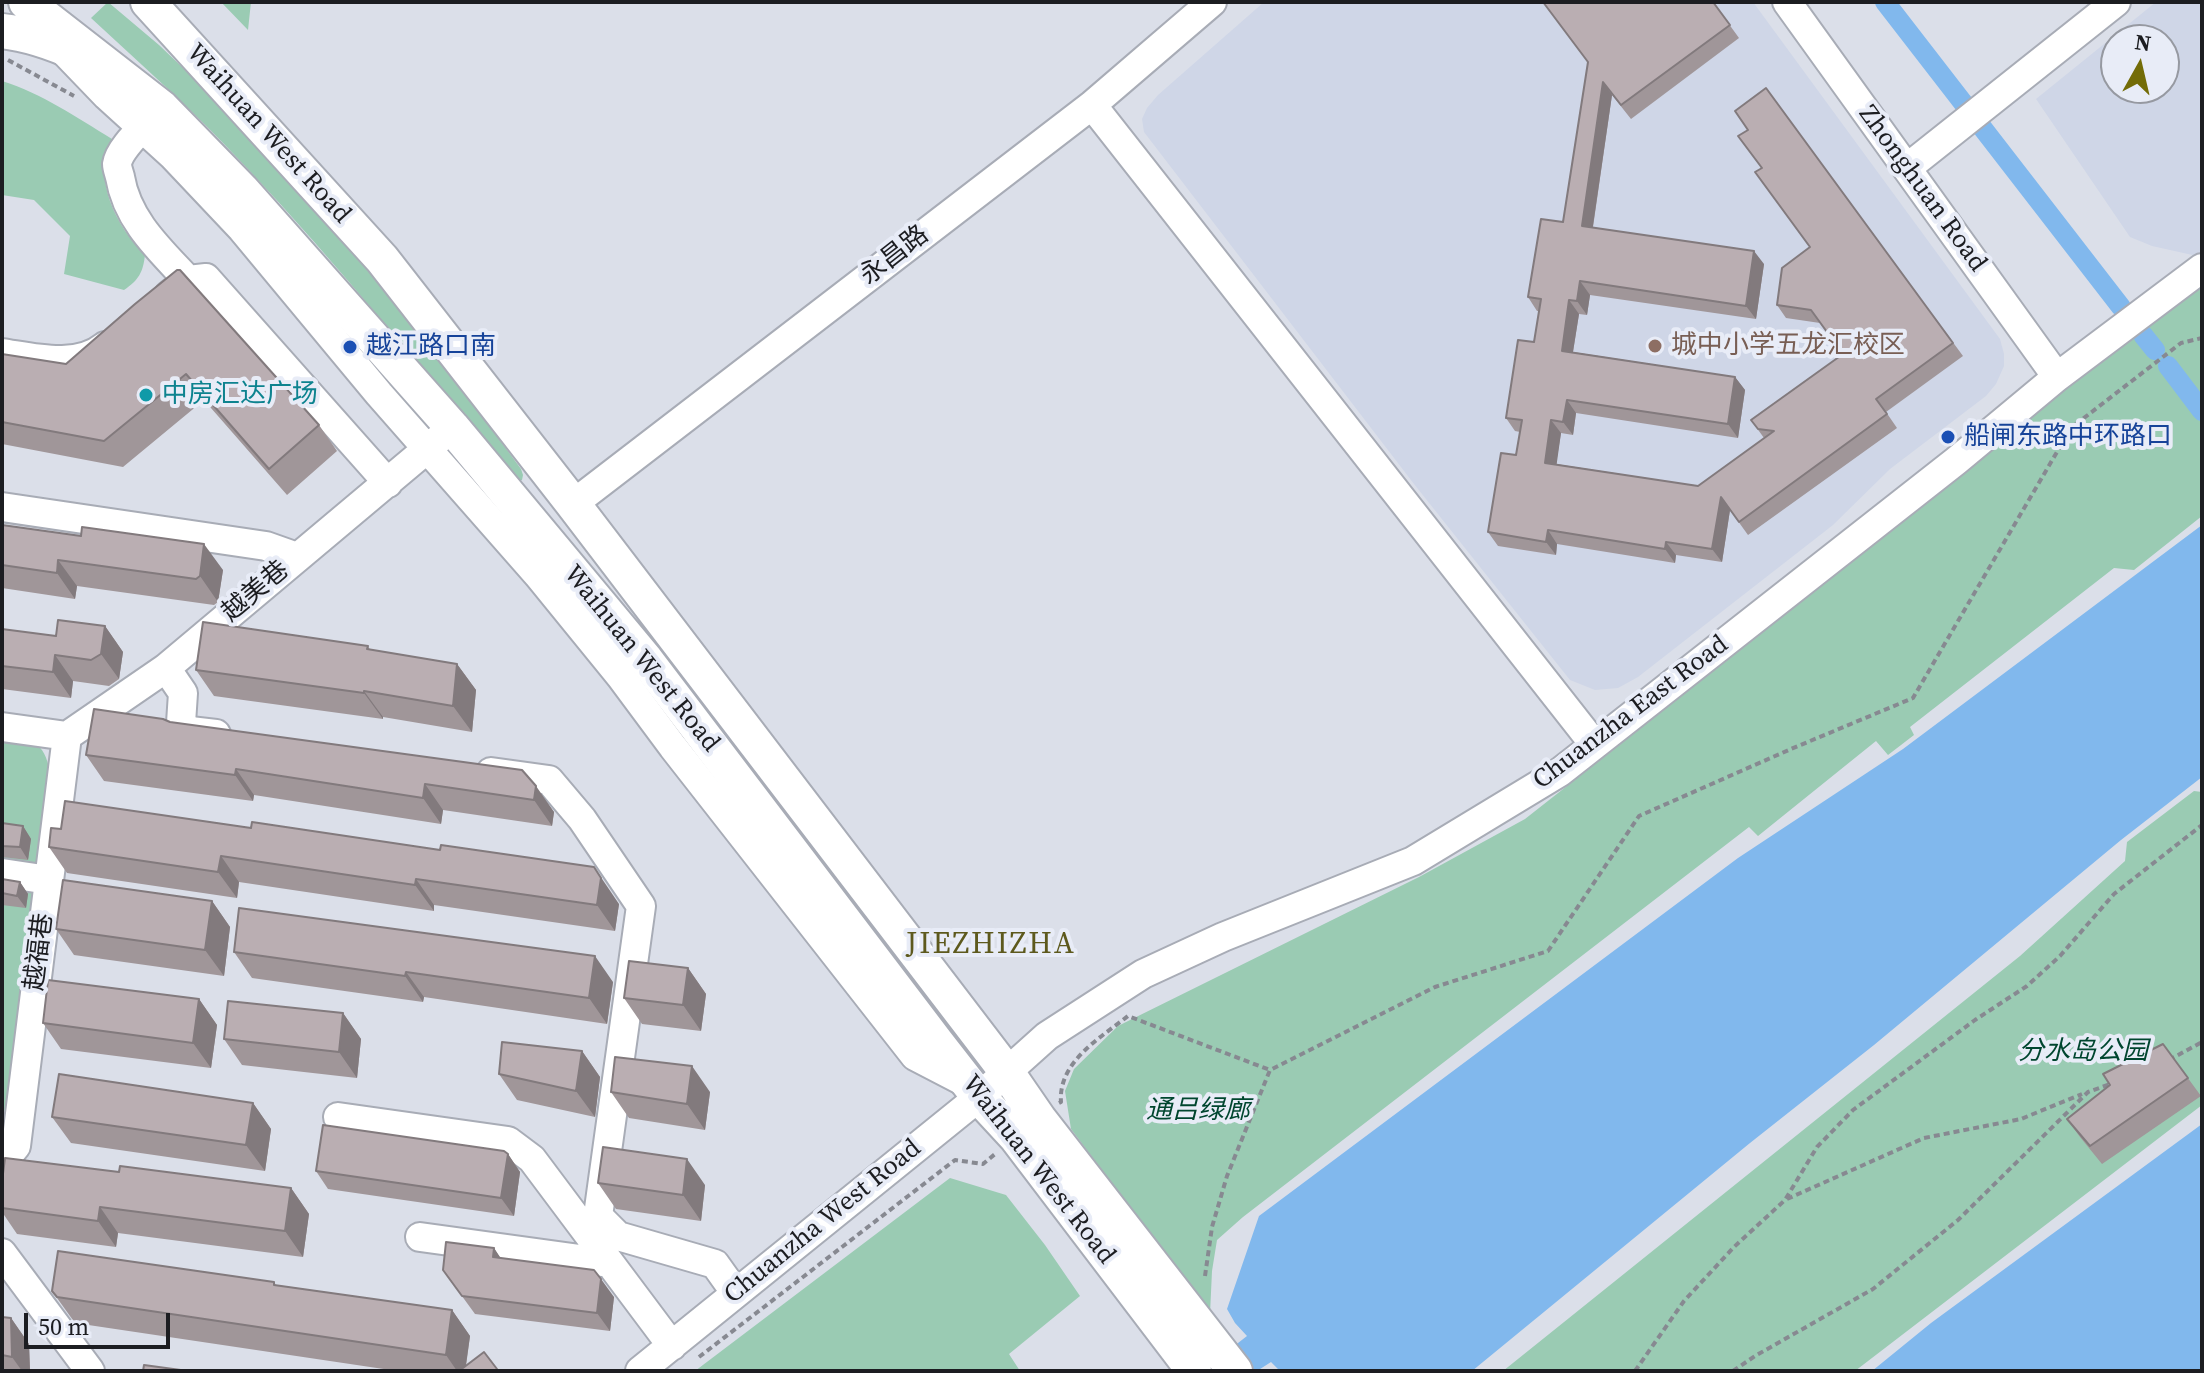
<!DOCTYPE html>
<meta charset="utf-8">
<style>
body{margin:0}
#map{position:relative;width:2204px;height:1373px;overflow:hidden;background:#dbdfe9;font-family:"Source Serif 4",serif}
canvas{display:block}
.frame{position:absolute;inset:0;border:4px solid #1c1d21;pointer-events:none}
.north{position:absolute;left:2100px;top:24px;width:80px;height:80px;box-sizing:border-box;background:#e8ecf7;border:2px solid #9699a1;border-radius:50%;rotate:8deg;font-size:22px;font-weight:700;line-height:32px;text-align:center;color:#1c1d21}
.north::after{content:'';display:block;margin:auto;width:28px;height:36px;background:#736c07;clip-path:polygon(50% 0,100% 100%,50% 72%,0 100%)}
.scale{position:absolute;left:24px;top:1313px;width:146px;height:36px;box-sizing:border-box;border:4px solid #1c1d21;border-top:0;padding-left:10px;font-size:24px;line-height:28px;white-space:nowrap;color:#1c1d21;-webkit-text-stroke:6px #e8ecf7;paint-order:stroke}
</style>
<div id="map">
<canvas width="2204" height="1373"></canvas>
<div class="frame"></div>
<div class="north">N</div>
<div class="scale">50 m</div>
</div>
<script>
const ctx = document.querySelector('canvas').getContext('2d');
ctx.lineJoin = 'round';
function paint(path, color) {
  ctx.fillStyle = color;
  ctx.fill(path, 'evenodd');
}
function strokePath(path, color, width, dash) {
  ctx.strokeStyle = color;
  ctx.lineWidth = width;
  ctx.lineCap = dash ? 'butt' : 'round';
  ctx.setLineDash(dash || []);
  ctx.stroke(path);
}
function drawText(font, color, halo, rows, align = 'center') {
  ctx.font = font + ' "Source Serif 4","Noto Sans SC",serif';
  ctx.lineWidth = 8;
  ctx.setLineDash([]);
  ctx.textBaseline = 'middle';
  ctx.strokeStyle = halo;
  ctx.fillStyle = color;
  for (const [text, x, y, turn = 0] of rows) {
    ctx.save();
    ctx.translate(x, y);
    ctx.rotate((+turn || 0) * Math.PI / 180);
    ctx.textAlign = isNaN(turn) ? turn : align;
    if (halo) ctx.strokeText(text, 0, 0);
    ctx.fillText(text, 0, 0);
    ctx.restore();
  }
}
const built = new Path2D(`
 M1264,2h489l247,337 4,15v12l-8,18 -10,12 -96,73 -57,56 -195,152 -20,11 -23,2 -25,-10 -156,-196 -270,-352 -2,-13 5,-11 11,-13z
 M2156,2h46v250l-5,4 -45,-10 -22,-9 -94,-138zM2116,40h48v48h-48z`);
const green = new Path2D(`
 M108,2l51,43 65,62 139,152 112,147 46,63 2,6 -1,5 -5,2c-90,-106 -177,-216 -273,-317 -48,-52 -101,-99 -153,-147z
 M221,2h30l-3,28z
 M2,81c41,13 74,36 110,58 -20,40 4,87 33,116 -2,17 -6,25 -21,35l-60,-16 6,-38 -36,-36 -32,-5z
 M2202,285v231l-68,54 -20,-2 -204,159 4,8 -26,20 -12,-14 -118,95 -9,-9 -506,390 -26,23 -5,31 -2,43 -139,-185 -6,-38 9,-22 44,-43 301,-149 106,-58 239,-188 229,-186z
 M2,734c26,6 40,4 47,33l-35,312 -12,40z
 M2194,791l8,1v313l-347,266h-352l517,-415 105,-95 2,-19z
 M950,1178l56,17 39,50 35,51 -71,58 11,17h-325z`);
const water = new Path2D(`
 M2202,525v252l-81,63 -247,205 -124,98 -278,228h-192l-9,-9 -14,9h-55l45,-35 -12,-13 -8,-14 32,-93 479,-358 165,-109z
 M2202,1124v247h-330l59,-48z`);
const canal = new Path2D(`
 M1885,2l236,305
 M2143,335l12,15
 M2168,366l34,45`);
const path = new Path2D(`
 M8,60l66,36
 M2169,1060l33,-18
 M1059,1103l2,-1c-3,-40 39,-64 67,-86l142,54
 M1787,1199l137,-61 97,-19 61,-25
 M1205,1276l7,-49 15,-51 43,-106 165,-83 113,-36 91,-135 152,-67 122,-51 158,-270 110,-85 21,-5
 M699,1357l256,-197 28,4 12,-10
 M1635,1371l49,-70 50,-54 51,-47 32,-53 36,-37 122,-90 52,-34 33,-30 54,-62 88,-69
 M1733,1371l22,-15 118,-67 85,-69 130,-128 25,-9`);
const minor = new Path2D(`
 M1787,2l270,375
 M57,44l50,52 66,60 69,73 137,165 159,181 83,102 52,70 242,309 52,27
 M1092,105l502,639
 M155,114c-10,12 -36,34 -38,50 0,4 2,9 3,13 7,43 39,72 68,103l-19,15
 M1907,168l209,-166
 M188,280l18,-2 182,205
 M2,353c33,5 75,16 103,-7
 M573,504l519,-399 120,-103
 M2,507l264,39 31,11
 M166,668l17,25 -2,30 9,8 26,3
 M2,727l65,9 99,-68 274,-230
 M491,772l58,8 33,39 59,87 -43,310 20,20 97,28 20,28
 M2,873l47,7
 M338,1117l170,24 24,18 140,187
 M2,1163l14,-17 51,-410
 M420,1237l189,26
 M2,1253l88,118
 M640,1371l339,-274 68,-61 96,-62 80,-37 190,-76 147,-89 396,-311 101,-84 145,-109`);
const major = new Path2D(`
 M26,2l136,106 80,82 210,237 194,233 291,383 42,54 37,40 178,234
 M148,2l234,257 191,245 433,567 33,48 196,252
 M2,31c26,3 52,12 76,23`);
const wall = new Path2D(`
 M1713,2l26,36 -108,81 -19,-24 -19,132 171,37 -8,55 -166,-24 -3,20 -8,-1 -6,38 162,25 10,13 -7,48 -162,-25 -3,22 -12,-2 -5,31 142,22 66,-48 -13,-18 92,-66 -23,-31 -34,-5 -9,-13 33,-58 -49,-79 -13,-38 18,-42 197,268 -77,56 11,16 -149,107 -18,-25 -8,52 -46,-7 -1,8 -118,-19 -1,11 -58,-9 -10,-14 28,-77 4,-23 -5,-1 -9,-13 28,-76 5,-31h-2l-9,-14 35,-75 25,-159z
 M135,304l184,121 18,26 -50,44 -83,-95 -81,67 -121,-23v-90l64,10z
 M2,525l221,45 -5,32 -4,3 -137,-19 -2,13 -73,-11z
 M105,626l18,26 -4,27 -10,7 -36,-5 -2,17 -69,-9v-60l54,7z
 M368,646l2,4 87,14 19,26 -4,42 -89,-15v2l-169,-23 -18,-26z
 M170,722l352,48 32,42 -2,14 -109,-16 -2,14 -187,-29 -1,6 -149,-20 -18,-26z
 M2,823l21,3 8,13 -3,21 -26,-3z
 M51,828l568,76 -4,27 -181,-26v6l-195,-29 -2,16 -170,-25 -18,-26z
 M2,879l18,3 8,12 -2,14 -24,-3z
 M212,901l18,26 -6,49 -150,-21 -18,-26z
 M234,952l379,30 -6,42 -183,-27 -1,5 -171,-24z
 M688,968l18,26 -5,37 -59,-7 -18,-26z
 M199,999l18,26 -6,43 -150,-19 -18,-26z
 M343,1013l18,26 -4,39 -115,-13 -18,-26z
 M2163,1044l38,52 -99,68 -22,-27 -13,-18z
 M582,1051l18,26 -5,40 -78,-17 -18,-26z
 M611,1092h99l-5,38 -76,-12z
 M253,1103l18,26 -6,42 -194,-28 -19,-26z
 M508,1154l12,18 -6,44 -186,-27 -12,-18z
 M119,1172l172,16 18,26 -6,43 -185,-24 -2,14 -99,-13 -15,-22v-30z
 M598,1183l107,2 -4,36 -85,-12z
 M494,1248l6,10 114,39 -4,34 -135,-17 -32,-44z
 M274,1282l2,3 176,25 18,26 -4,30 18,-14 14,19h-101l-322,-48 -23,-32z
 M2,1317l9,1 18,26 1,27h-28z`);
const shadedWall = new Path2D(`
 M1603,82l9,13 -21,144 -9,-13z
 M1754,251l10,13 -8,55 -10,-13z
 M1580,281l10,14 -3,20 -10,-14z
 M1569,300l10,14 -8,50 -9,-13z
 M1735,377l10,13 -7,48 -10,-14z
 M1567,400l9,13 -3,22 -10,-13z
 M1551,420l10,13 -6,43 -10,-13z
 M1721,497l9,13 -8,52 -10,-13z
 M1548,530l9,14 -1,11 -10,-13z
 M1666,542l10,13 -1,8 -10,-14z
 M204,544l19,26 -5,32 -18,-26z
 M58,560l19,26 -2,13 -18,-26z
 M105,626l18,26 -4,27 -18,-25z
 M55,655l18,26 -2,17 -18,-26z
 M457,664l19,26 -4,42 -19,-26z
 M364,691l19,26v2l-19,-26z
 M236,769l18,26 -1,6 -18,-26z
 M425,784l18,26 -2,14 -18,-26z
 M536,786l18,26 -2,14 -18,-26z
 M23,826l8,13 -3,21 -8,-13z
 M221,856l18,26 -2,16 -19,-26z
 M594,867l25,37 -4,27 -18,-26z
 M416,879l18,26v6l-19,-26z
 M20,882l8,12 -2,14 -9,-12z
 M212,901l18,26 -6,49 -19,-26z
 M595,956l18,26 -6,42 -18,-26z
 M688,968l18,26 -5,37 -18,-26z
 M406,972l18,25 -1,5 -18,-26z
 M199,999l18,26 -6,43 -18,-25z
 M343,1013l18,26 -4,39 -18,-26z
 M582,1051l18,26 -5,40 -19,-26z
 M692,1066l18,26 -5,38 -18,-26z
 M253,1103l18,26 -6,42 -19,-26z
 M508,1154l12,18 -6,44 -13,-18z
 M687,1159l18,26 -4,36 -18,-26z
 M291,1188l18,26 -6,43 -18,-26z
 M100,1207l18,26 -2,14 -18,-26z
 M494,1248l12,18 -13,-9z
 M601,1279l13,18 -4,34 -13,-18z
 M452,1310l18,26 -5,35h-8l-11,-16z
 M11,1318l18,26 1,27h-8l-10,-14z`);
const building = new Path2D(`
 M1543,2h170l17,23 -109,80 -18,-23 -21,144 172,25 -8,55 -166,-25 -3,20 -8,-1 -7,51 173,26 -7,47 -161,-24 -4,22 -12,-2 -6,43 153,23 76,-55 -16,-2 -7,-9 92,-66 -32,-44 -34,-5 5,-37 28,-21 -55,-75 7,-4 -24,-32 10,-6 -13,-19 31,-23 187,255 -77,56 11,15 -148,108 -18,-25 -9,52 -46,-7 -1,7 -117,-19 -2,12 -58,-10 13,-79 15,2 6,-35 -16,-2 12,-78 16,2 7,-43 -13,-2 13,-78 22,3 25,-160z
 M177,270h3l139,155 -50,44 -83,-95 -82,67 -102,-19v-68l64,10 69,-60z
 M2,525l79,11 1,-9 122,17 -4,32 -4,3 -138,-19 -1,13 -55,-8z
 M58,620l47,6 -4,28 -10,6 -36,-5 -2,17 -51,-6v-37l54,7z
 M203,622l165,24 -1,3 90,15 -4,42 -89,-15v2l-168,-23z
 M94,709l69,10 7,3 352,48 14,16 -2,14 -109,-16 -2,14 -187,-29 -1,6 -149,-20z
 M65,801l186,27 1,-6 188,28 1,-5 153,22 7,11 -4,27 -181,-26 -1,6 -194,-29 -3,16 -169,-25 2,-19 10,1z
 M2,823l21,3 -3,21 -18,-1z
 M2,879l18,3 -3,14 -15,-3z
 M63,880l149,21 -7,49 -149,-21z
 M239,908l356,48 -6,42 -183,-26 -1,4 -171,-24z
 M629,961l59,7 -5,37 -59,-7z
 M48,980l151,19 -6,44 -150,-20z
 M228,1001l115,12 -4,39 -115,-13z
 M502,1042l80,9 -6,40 -77,-17z
 M2163,1044l25,34 -98,68 -23,-27 43,-34 -7,-11z
 M615,1057l77,9 -5,38 -76,-12z
 M59,1074l194,29 -7,42 -194,-28z
 M323,1125l181,26 4,3 -7,44 -185,-27z
 M603,1147l84,12 -4,36 -85,-12z
 M5,1158l114,14 1,-6 171,22 -6,43 -185,-24 -2,14 -96,-13v-26z
 M446,1242l48,6 -1,9 101,13 7,9 -4,34 -135,-17 -19,-26z
 M58,1251l216,31v3l178,25 -6,45 -389,-58 -5,-6z
 M2,1317l9,1 1,39 -10,-2z
 M484,1352l13,17 -3,2h-35z
 M144,1365l44,6h-45z`);
const markers = [
 [1655,346,8,"#8d6e63"],
 [350,347,8,"#1a4fb4"],
 [146,395,8,"#0f9aa8"],
 [1948,437,8,"#1a4fb4"]
];
const streetNames = [
 ["Waihuan West Road",268,134,48],
 ["Zhonghuan Road",1922,189,54],
 ["永昌路",895,256,-38],
 ["越美巷",256,592,-40],
 ["Waihuan West Road",641,659,51],
 ["Chuanzha East Road",1631,713,-37],
 ["越福巷",40,952,-83],
 ["Waihuan West Road",1038,1170,52],
 ["Chuanzha West Road",823,1222,-39]
];
const educationNames = [
 ["城中小学五龙汇校区",1671,346]
];
const transitNames = [
 ["越江路口南",366,347],
 ["船闸东路中环路口",1964,437]
];
const cultureNames = [
 ["中房汇达广场",162,395]
];
const parkNames = [
 ["分水岛公园",2083,1052],
 ["通吕绿廊",1198,1111]
];
const quarterNames = [
 ["JIEZHIZHA",991,945]
];
paint(built, '#cfd6e7');
paint(green, '#9acbb3');
paint(water, '#81b8ed');
strokePath(canal, '#81b8ed', 20);
strokePath(minor, '#a8acb6', 32);
strokePath(major, '#a8acb6', 38);
strokePath(path, '#878991', 4, [6, 4]);
strokePath(minor, '#fff', 28);
strokePath(major, '#fff', 34);
paint(wall, '#a09699');
paint(shadedWall, '#827a7d');
paint(building, '#baaeb2');
strokePath(building, '#827a7d', 2);
for (const [x, y, r, color] of markers) {
  const dot = new Path2D();
  dot.arc(x, y, r, 0, 2 * Math.PI);
  ctx.fillStyle = color;
  ctx.fill(dot);
  strokePath(dot, '#e8ecf7', 3);
}
drawText('26px', '#1c1d21', '#e8ecf7', streetNames);
drawText('26px', '#785e54', '#e8ecf7', educationNames, 'left');
drawText('26px', '#164399', '#e8ecf7', transitNames, 'left');
drawText('26px', '#0d838f', '#e8ecf7', cultureNames, 'left');
drawText('italic 26px', '#00462f', '#e8ecf7', parkNames);
ctx.letterSpacing = '2px';
drawText('30px', '#5d591d', '#e8ecf7', quarterNames);
ctx.letterSpacing = '0px';
</script>
